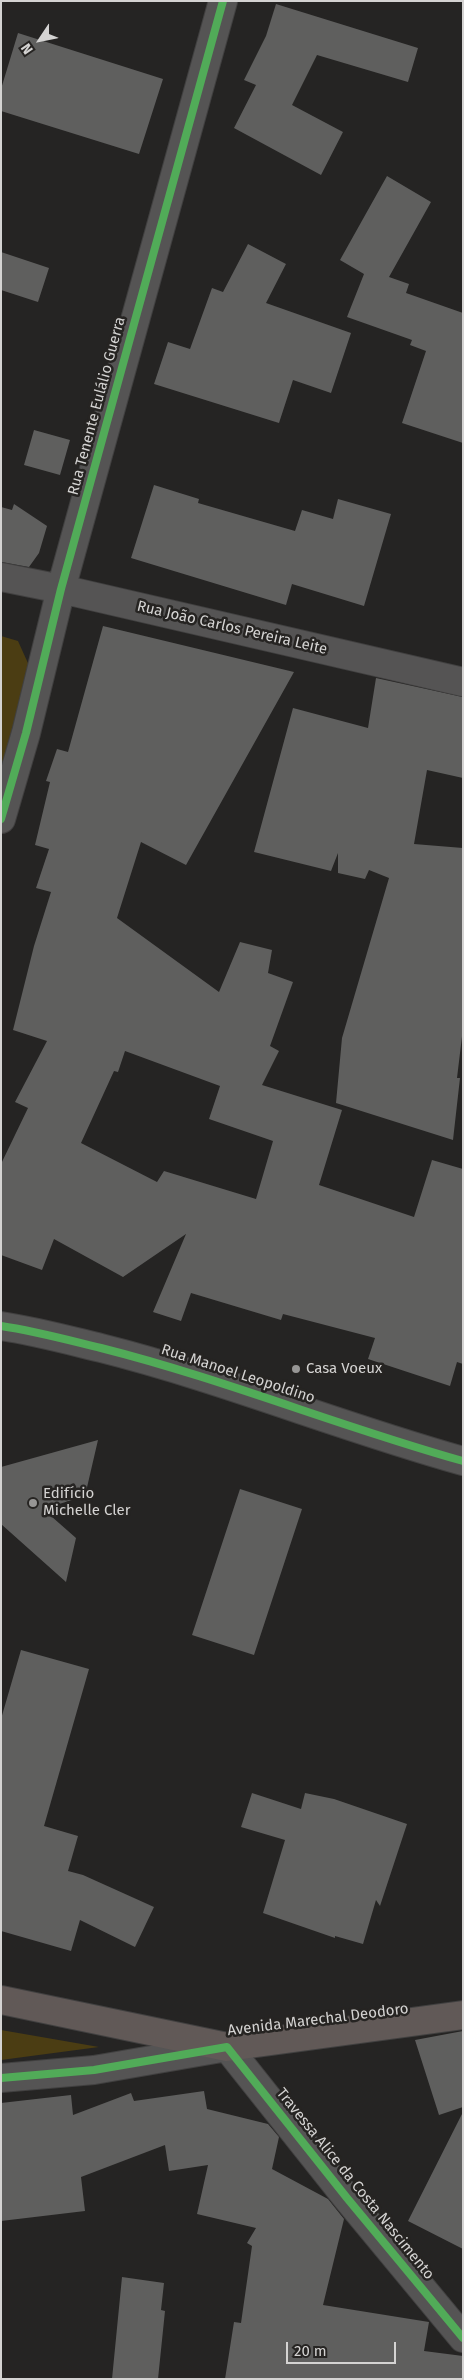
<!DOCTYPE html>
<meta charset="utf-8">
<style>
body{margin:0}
#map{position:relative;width:464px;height:2380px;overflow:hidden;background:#252423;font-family:"Fira Sans",sans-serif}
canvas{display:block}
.frame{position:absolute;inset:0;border:2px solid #d4d3d2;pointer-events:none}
.north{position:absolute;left:15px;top:15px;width:50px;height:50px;-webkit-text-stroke:4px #262422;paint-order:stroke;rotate:236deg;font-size:14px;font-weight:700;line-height:20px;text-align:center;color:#d4d3d2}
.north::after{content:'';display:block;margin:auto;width:18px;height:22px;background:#d4d3d2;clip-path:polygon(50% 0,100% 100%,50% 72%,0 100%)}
.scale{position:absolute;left:286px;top:2342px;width:110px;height:22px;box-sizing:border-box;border:2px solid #d4d3d2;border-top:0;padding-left:6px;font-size:15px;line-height:18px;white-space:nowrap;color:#d4d3d2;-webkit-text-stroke:4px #262422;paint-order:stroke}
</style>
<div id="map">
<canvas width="464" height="2380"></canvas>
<div class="frame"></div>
<div class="north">N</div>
<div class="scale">20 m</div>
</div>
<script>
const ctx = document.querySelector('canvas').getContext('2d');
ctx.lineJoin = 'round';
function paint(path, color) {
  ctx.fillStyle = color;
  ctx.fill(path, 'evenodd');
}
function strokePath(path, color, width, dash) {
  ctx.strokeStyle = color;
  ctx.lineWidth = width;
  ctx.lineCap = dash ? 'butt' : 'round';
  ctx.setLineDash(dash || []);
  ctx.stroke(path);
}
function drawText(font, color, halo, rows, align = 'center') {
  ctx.font = font + ' "Fira Sans",sans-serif';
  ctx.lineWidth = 5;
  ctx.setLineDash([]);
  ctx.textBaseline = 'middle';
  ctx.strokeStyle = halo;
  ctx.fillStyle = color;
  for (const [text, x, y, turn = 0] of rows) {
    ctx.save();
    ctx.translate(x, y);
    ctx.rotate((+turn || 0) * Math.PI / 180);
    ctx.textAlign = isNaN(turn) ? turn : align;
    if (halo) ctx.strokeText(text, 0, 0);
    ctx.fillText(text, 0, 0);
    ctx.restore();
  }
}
const green = new Path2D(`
 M1,636l17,5 18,40 -35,131z
 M1,2030l98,17 -98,13z`);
const building = new Path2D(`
 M276,4l142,44 -10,34 -91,-27 -25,50 51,27 -22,43 -87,-47 22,-43 -12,-5 22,-44z
 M18,33l145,46 -24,75 -138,-43v-22z
 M387,176l44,26 -42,75 20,7 -3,9 57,20v130l-61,-20 24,-72 -16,-6 2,-5 -65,-23 17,-43 -24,-14z
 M248,244l38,20 -20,39 85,30 -20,60 -38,-13 -14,43 -125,-39 14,-42 22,7 22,-61 11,4z
 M1,252l48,16 -11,34 -37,-12z
 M34,430l36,10 -10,35 -36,-10z
 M154,485l45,14 -1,4 97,28 7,-21 31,9 5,-20 53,15 -27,92 -72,-22 -6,21 -155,-47z
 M14,504l33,22 -8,27 -10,14 -28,-5v-55l11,3z
 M103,626l191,46 -108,193 -45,-23 -24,76 102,74 21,-50 32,8 -4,23 25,9 -23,64 9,5 -17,34 80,25 -23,75 95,32 18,-57 31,9v195l-6,-2 -7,24 -82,-27 7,-21 -92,-24 -2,6 -90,-27 -10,28 -28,-9 33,-78 -63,43 -69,-38 -12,31 -41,-15v-91l27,-56 -13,-6 32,-61 -34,-11 21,-84 17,-54 -15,-4 13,-39 -14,-4 15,-63 -4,-1 11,-32 11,3zM125,1051l95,35 -11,33 64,22 -17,58 -92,-28 -7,11 -76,-39 33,-72 4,1z
 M376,678l87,19v81l-36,-8 -13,74 49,4v180l-6,50h3l-7,62 -117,-37 6,-65 47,-160 -20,-8 -4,9 -27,-6v-20l-7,18 -77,-19 39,-144 75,20z
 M98,1440l-13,56 -42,13 33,29 -10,44 -65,-58v-57z
 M240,1489l62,20 -48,146 -62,-20z
 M21,1650l68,19 -45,157 34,10 -10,35 15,4 71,32 -19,40 -55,-27 -9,31 -70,-20v-212z
 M252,1793l49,16 4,-16 29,6 73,25 -27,82 -4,-6 -13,44 -28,-8v2l-72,-25 22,-73 -44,-13z
 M463,2031v76l-24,8 -24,-75z
 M204,2091l3,18 61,15 11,13 -7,32 56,30 16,20 -21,86 106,17 -5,29 39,5v23h-238l9,-57 7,1 11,-77 -5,-3 9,-15 -59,-14 11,-49 -39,6 -4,-26 -84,32 4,34 -84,10v-118l70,-8 2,20 58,-22 3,8z
 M463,2112v137l-55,-28z
 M122,2277l42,6 -3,27 4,1 -7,68h-46z`);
const minor = new Path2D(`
 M1,577l60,12 402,93
 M1,819l25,-86 35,-144 162,-588
 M1,1326c34,5 67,14 100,22 123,31 240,79 362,113
 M1,2078l93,-8 133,-23 120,151 116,140`);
const major = new Path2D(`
 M1,2000l226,47 236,-32`);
const cycleway = new Path2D(`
 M1,819l25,-86 35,-144 162,-588
 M1,1326c34,5 67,14 100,22 123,31 240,79 362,113
 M1,2078l93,-8 133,-23 120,151 116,140`);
const markers = [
 [296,1369,5,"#979695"],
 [33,1503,5,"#979695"]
];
const streetNames = [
 ["Rua Tenente Eulálio Guerra",97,406,-75],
 ["Rua João Carlos Pereira Leite",232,628,13],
 ["Rua Manoel Leopoldino",238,1374,18],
 ["Avenida Marechal Deodoro",318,2020,-7],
 ["Travessa Alice da Costa Nascimento",355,2184,51]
];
const poiNames = [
 ["Casa Voeux",306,1369],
 ["Edifício",43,1494],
 ["Michelle Cler",43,1511]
];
paint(green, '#4b3d13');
paint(building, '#5f5f5e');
strokePath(minor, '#414040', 30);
strokePath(major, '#414040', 30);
strokePath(minor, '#555454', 28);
strokePath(major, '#615957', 28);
strokePath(cycleway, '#51ab58', 8);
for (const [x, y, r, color] of markers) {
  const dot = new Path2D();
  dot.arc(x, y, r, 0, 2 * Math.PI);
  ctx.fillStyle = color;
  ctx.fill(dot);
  strokePath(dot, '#262422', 2);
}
drawText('15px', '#d4d3d2', '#262422', streetNames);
drawText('15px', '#d4d3d2', '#262422', poiNames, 'left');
</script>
